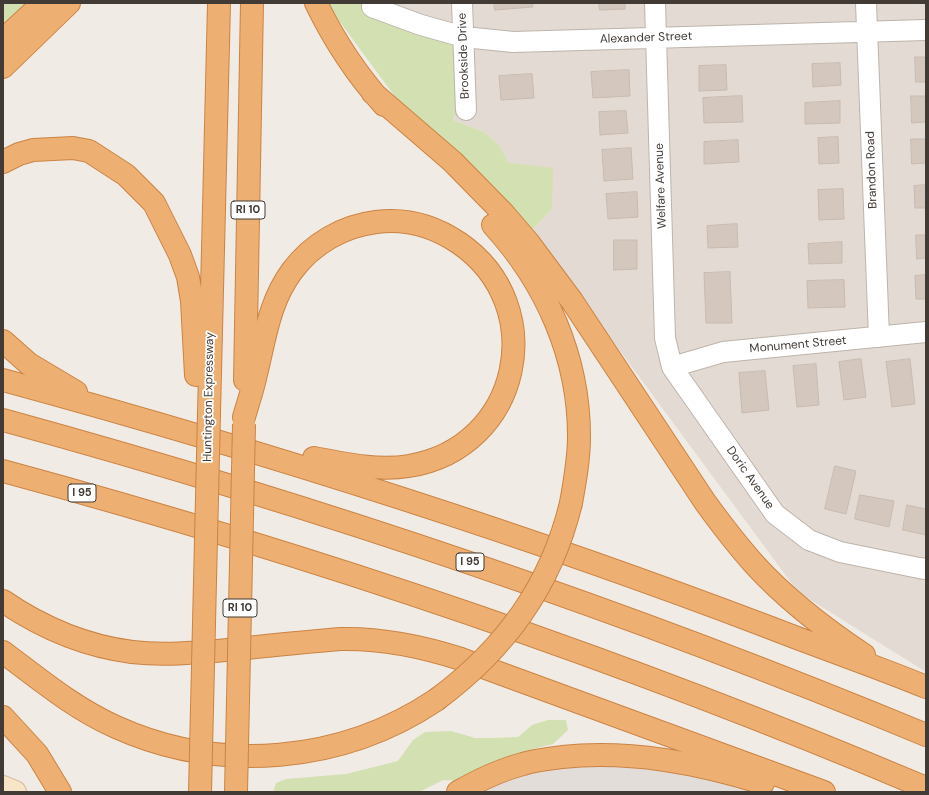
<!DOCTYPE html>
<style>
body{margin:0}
#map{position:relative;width:929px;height:795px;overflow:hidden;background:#f0ebe4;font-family:"DM Sans",sans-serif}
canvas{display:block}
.frame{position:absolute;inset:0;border:4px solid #413a35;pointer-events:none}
</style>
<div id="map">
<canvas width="929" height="795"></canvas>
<div class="frame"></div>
</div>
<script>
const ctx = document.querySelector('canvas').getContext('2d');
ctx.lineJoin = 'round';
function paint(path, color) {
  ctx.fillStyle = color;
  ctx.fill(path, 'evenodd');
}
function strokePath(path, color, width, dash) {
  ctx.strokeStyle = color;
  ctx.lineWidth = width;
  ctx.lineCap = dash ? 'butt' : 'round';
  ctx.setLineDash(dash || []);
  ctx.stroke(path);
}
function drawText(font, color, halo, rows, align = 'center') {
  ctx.font = font + ' "DM Sans",sans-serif';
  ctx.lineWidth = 3.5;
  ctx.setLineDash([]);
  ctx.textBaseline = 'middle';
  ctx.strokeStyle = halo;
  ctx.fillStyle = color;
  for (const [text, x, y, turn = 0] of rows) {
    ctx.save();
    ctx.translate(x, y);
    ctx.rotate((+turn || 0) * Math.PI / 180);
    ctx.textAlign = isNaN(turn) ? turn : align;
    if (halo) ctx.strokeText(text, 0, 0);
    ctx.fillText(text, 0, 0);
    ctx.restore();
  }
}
const residential = new Path2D(`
 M378,3h548v669l-128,-80 -248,-336 -20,-23 22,-24 -43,-46 -10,-18 -15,-13 -31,-12 6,-16z`);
const industrial = new Path2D(`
 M630,759l124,28 17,5h-312l45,-19z`);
const green = new Path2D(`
 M3,3h36l-36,35z
 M326,3h52l79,37 2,65 -6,15 31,12 15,13 10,18 44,5 -1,41 -32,34 -121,-141z
 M548,720h18l2,10 -15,14 -20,5 -17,12 -48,20 -25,-1 -24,12h-146l3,-9 10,-4 60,-5 52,-13 15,-21 12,-8 26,-1 24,7h18l25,-1 14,-12z`);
const building = new Path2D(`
 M494,3h38l1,4 -38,3z
 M599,3h26v6l-25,1z
 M915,57h11v25h-10z
 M840,63l1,22 -28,2 -1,-23z
 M726,65l1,25 -28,1v-25z
 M629,70l1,26 -37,2 -2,-26z
 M532,74l2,24 -33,2 -2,-24z
 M742,96l1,26 -39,1 -1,-25z
 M911,96h15v26l-14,1z
 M840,101v22l-35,1v-21z
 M626,111l2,22 -28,2 -1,-23z
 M838,137l1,26 -20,1 -1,-26z
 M911,139h15v24l-14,1z
 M738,140l1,22 -35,2v-22z
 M631,148l2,31 -29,2 -2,-31z
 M926,185v23h-11l-1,-22z
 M843,189l1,30 -25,1 -1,-30z
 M637,192l1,25 -30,2 -2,-25z
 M737,224l1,23 -30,1 -1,-22z
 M916,235h10v23l-9,1z
 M614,240h23v29l-23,1z
 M842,242v21l-33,1 -1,-20z
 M730,272l2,51h-26l-2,-50z
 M926,275v24h-10l-1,-23z
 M844,280l1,27 -37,1 -1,-27z
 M861,359l5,38 -22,3 -5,-38z
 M910,359l5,45 -23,3 -6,-45z
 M816,364l3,41 -22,2 -4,-41z
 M765,371l4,39 -27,3 -3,-40z
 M835,466l21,5 -10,43 -21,-5z
 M860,495l34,6 -5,26 -34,-8z
 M907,505l19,4v26l-23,-5z`);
const street = new Path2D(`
 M462,3l4,107
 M655,3l10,335 7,29 103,147 34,26 31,12 79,16 7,1
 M866,3l13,334
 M372,7l49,18 43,12 49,5 413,-12
 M672,367l51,-15 203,-20`);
const secondary = new Path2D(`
 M3,787l12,5`);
const highway = new Path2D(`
 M316,3c18,37 40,71 68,102
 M3,40l40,-37
 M3,67l66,-64
 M373,93l80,69 51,52 24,28 44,59 133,201c16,22 32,43 50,63 31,34 70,64 109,90
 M3,162l16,-8 14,-4 40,-2 16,3 37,24 28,28 26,52 8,22 4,24 4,74
 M493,225c53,58 86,132 86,211 0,23 -4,45 -8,67
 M3,341l26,23 47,28
 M3,380c260,71 516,152 768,248 51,20 104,38 155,59
 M245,380l7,-377
 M209,413l10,-410
 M244,417c4,-14 9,-28 12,-43 9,-36 13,-72 36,-103 20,-27 51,-45 84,-49 30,-4 58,4 83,21 92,63 62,205 -50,223 -31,5 -64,-2 -95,-8
 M3,420c314,86 622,190 923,315
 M3,471c314,85 623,190 923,317
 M3,601c38,26 82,45 129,51 35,4 70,0 106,-3 34,-4 68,-7 102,-10 43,-1 81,7 121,20l363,133
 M3,652c36,27 72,57 113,75 104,47 226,36 320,-27
 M3,717l34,37 23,38
 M458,792c21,-12 42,-22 65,-28 12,-4 26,-5 39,-7 69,-7 136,6 201,26`);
const highwayBridge = new Path2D(`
 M436,700c69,-51 115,-114 135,-197
 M200,792l9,-379
 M236,792l8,-368`);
const shields = [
 [248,210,34],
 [82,493,28],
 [470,562,28],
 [240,608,34]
];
const shieldNames = [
 ["RI 10",248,210],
 ["I 95",82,493],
 ["I 95",470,562],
 ["RI 10",240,608]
];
const streetNames = [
 ["Alexander Street",646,38,-2],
 ["Brookside Drive",464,56,-92],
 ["Brandon Road",872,170,-92],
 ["Welfare Avenue",661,186,-92],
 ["Monument Street",798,345,-5],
 ["Huntington Expressway",209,397,-89],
 ["Doric Avenue",750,478,55]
];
paint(residential, '#e3dbd3');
paint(industrial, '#e2ddd9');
paint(green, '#d3e0b1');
paint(building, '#d3c7be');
strokePath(building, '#cabbaf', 1);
strokePath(street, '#bdb4ab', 22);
strokePath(secondary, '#ceb89b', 24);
strokePath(highway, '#cb8343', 24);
strokePath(street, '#fff', 20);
strokePath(secondary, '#f8e4c6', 22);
strokePath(highway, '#eeb072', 22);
strokePath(highwayBridge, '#cb8343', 24, []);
strokePath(highwayBridge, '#eeb072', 22);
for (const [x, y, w] of shields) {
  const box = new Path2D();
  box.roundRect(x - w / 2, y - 9, w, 18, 3);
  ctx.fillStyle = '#fff';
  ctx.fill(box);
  strokePath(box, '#413a35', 1);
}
drawText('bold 11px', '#413a35', null, shieldNames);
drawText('12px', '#413a35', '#fff', streetNames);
</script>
